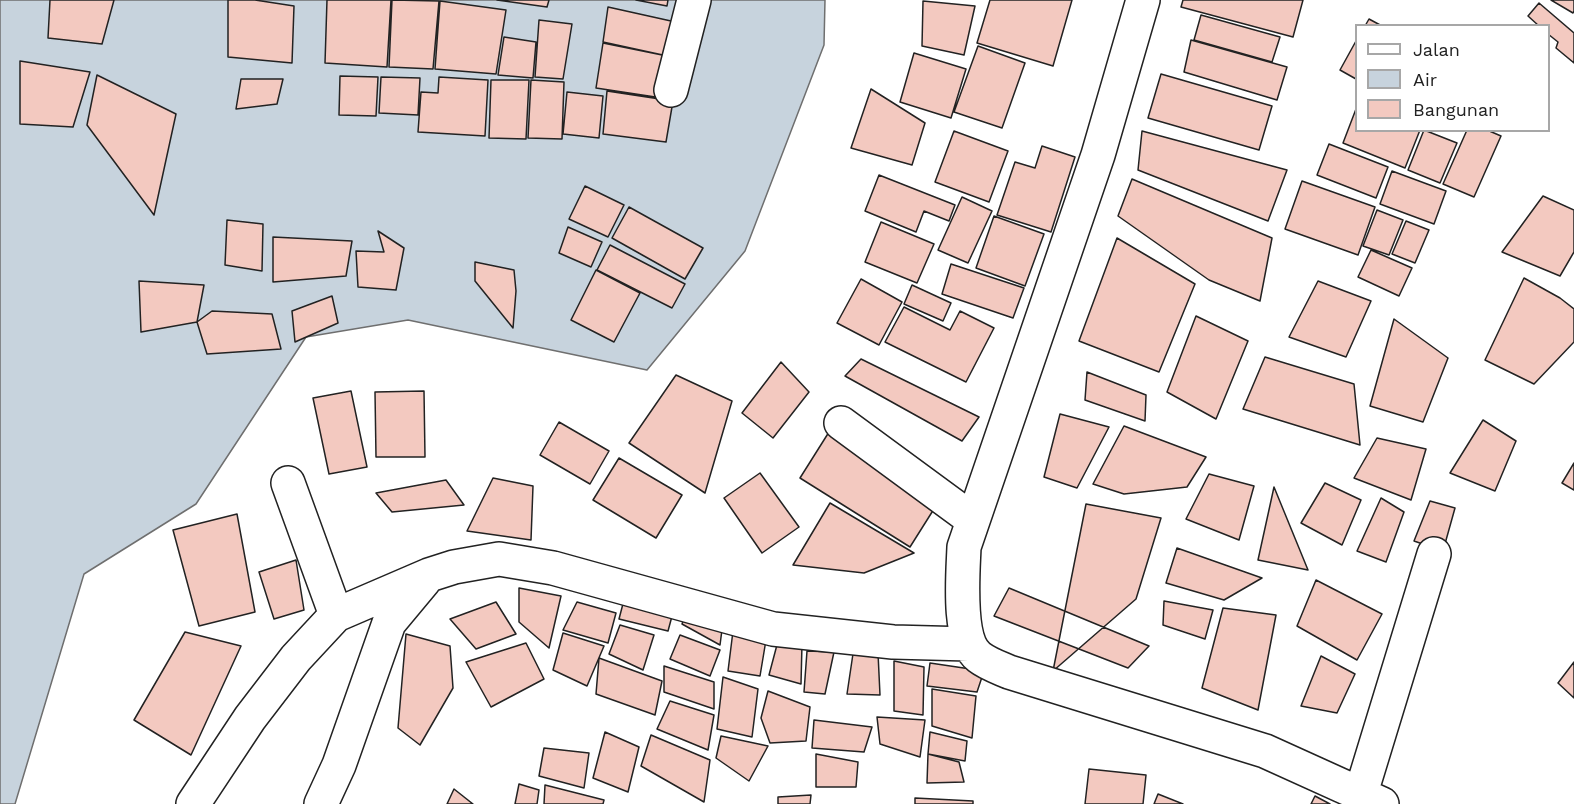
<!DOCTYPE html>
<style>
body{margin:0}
#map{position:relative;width:1574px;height:804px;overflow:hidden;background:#fff;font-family:"Work Sans",sans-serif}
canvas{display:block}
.legend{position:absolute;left:1355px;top:24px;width:195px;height:108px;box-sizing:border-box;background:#fff;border:2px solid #a7a7a7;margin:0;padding:8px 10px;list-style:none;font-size:18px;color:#222}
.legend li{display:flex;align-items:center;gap:12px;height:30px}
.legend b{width:30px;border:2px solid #a7a7a7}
</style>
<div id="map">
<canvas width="1574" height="804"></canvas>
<ul class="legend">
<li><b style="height:8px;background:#fff"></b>Jalan</li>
<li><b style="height:16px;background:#c7d3dd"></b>Air</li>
<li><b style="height:16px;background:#f3c9c0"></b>Bangunan</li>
</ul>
</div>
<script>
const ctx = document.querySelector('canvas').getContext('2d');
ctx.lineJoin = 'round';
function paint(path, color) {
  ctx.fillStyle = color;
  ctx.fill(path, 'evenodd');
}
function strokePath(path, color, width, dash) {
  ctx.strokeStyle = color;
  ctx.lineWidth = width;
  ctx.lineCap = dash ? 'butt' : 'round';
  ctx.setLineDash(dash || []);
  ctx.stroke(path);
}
const water = new Path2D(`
 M0,0h825l-1,45 -79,206 -98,119 -239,-50 -102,17 -110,167 -112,70 -69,230h-15z`);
const building = new Path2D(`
 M50,0h64l-12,44 -54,-6z
 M228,0h27l39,6 -2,57 -64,-6z
 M327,0h64l-4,67 -62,-4z
 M392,0l47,1 -6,68 -44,-2z
 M497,0h52l-2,7z
 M636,0h32l-1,6z
 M990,0h82l-19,66 -76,-23z
 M1183,0h120l-10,37 -112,-30z
 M1551,0h23v11l-1,2z
 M440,1l66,9 -10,64 -61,-5z
 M923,1l52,5 -11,49 -42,-9z
 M1539,3l35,30v30l-18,-15 2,-6 -10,-8v-8h-9l-11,-10z
 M608,7l72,16 -8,34 -69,-15z
 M1201,15l79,22 -8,25 -78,-22z
 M1369,19l13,7h-17z
 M539,20l33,4 -9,55 -28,-2z
 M504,37l32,5 -3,36 -35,-3z
 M1191,40l96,27 -10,33 -93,-28z
 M1356,41v38l-16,-9z
 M603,43l69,14 -10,41 -66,-10z
 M978,46l47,17 -23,65 -48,-16z
 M914,53l52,16 -15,49 -51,-16z
 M20,61l70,11 -17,55 -53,-3z
 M1161,74l111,32 -13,44 -111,-32z
 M97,75l79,39 -22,101 -67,-90z
 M340,76l38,1 -2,39 -37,-1z
 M381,77l39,1 -2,37 -39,-2z
 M439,77l49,3 -3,56 -67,-4 3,-40 17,1z
 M241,79h42l-6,25 -41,5z
 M491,80h38l-3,59 -37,-1z
 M531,80l33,2 -2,57 -34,-1z
 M871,89l54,34 -13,42 -61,-17z
 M607,91l66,10 -7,41 -63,-8z
 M567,92l36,4 -4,42 -36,-4z
 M1356,109v21h64l-15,38 -62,-25z
 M1424,130l33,13 -17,40 -32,-13z
 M1467,130h20l14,6 -27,61 -31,-13z
 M954,131l54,20 -19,51 -54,-20z
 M1142,131l145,39 -19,51 -130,-51z
 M1329,144l59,23 -12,31 -59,-23z
 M1042,146l33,11 -24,75 -54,-17 18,-53 20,6z
 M1392,171l54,20 -12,33 -54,-20z
 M879,175l76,30 -6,16 -25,-10 -8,21 -51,-21z
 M1132,179l140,59 -12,63 -51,-21 -91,-64z
 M1302,181l73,26 -17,48 -73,-26z
 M585,186l39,19 -16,32 -39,-18z
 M1543,196l31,14v42l-14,24 -58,-24z
 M962,197l30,14 -24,52 -30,-13z
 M629,207l74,41 -18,31 -73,-41z
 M1377,210l26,10 -14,35 -26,-9z
 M994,216l50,18 -19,52 -49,-18z
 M227,220l36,4 -1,47 -37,-6z
 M1406,221l23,9 -14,33 -23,-9z
 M881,222l53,22 -17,39 -52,-21z
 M568,227l34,15 -11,25 -32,-14z
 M378,231l26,17 -8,42 -38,-3 -2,-36 28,1z
 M273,237l79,4 -6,35 -73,6z
 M1117,238l78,46 -36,88 -80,-31z
 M610,245l75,39 -13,24 -75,-38z
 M1371,250l41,18 -13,28 -41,-19z
 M475,262l39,8 2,21 -3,37 -38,-47z
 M951,264l73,24 -11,30 -71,-24z
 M596,270l44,23 -26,49 -43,-22z
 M1524,278l36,20 14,11v33l-40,42 -49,-24z
 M861,279l41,23 -23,43 -42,-22z
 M139,281l65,4 -7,37 -56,10z
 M1318,281l53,20 -25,56 -57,-20z
 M912,285l39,18 -8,18 -39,-17z
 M332,296l6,27 -43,19 -3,-31z
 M904,307l46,23 10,-19 34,17 -28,54 -81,-40z
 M212,311l60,3 9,35 -74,5 -10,-32z
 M1196,316l52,25 -32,78 -49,-27z
 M1394,319l54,39 -25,64 -53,-16z
 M1265,357l89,27 6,61 -117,-36z
 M861,359l118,58 -17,24 -117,-65z
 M781,362l28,30 -36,46 -31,-25z
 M1087,372l59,23 -1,26 -60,-21z
 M676,375l56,26 -27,92 -76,-50z
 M351,391l16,76 -38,7 -16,-76z
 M424,391l1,66h-49l-1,-65z
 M1060,414l49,13 -32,61 -33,-11z
 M1483,420l33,21 -21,50 -45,-18z
 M559,422l50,29 -19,33 -50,-29z
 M1124,426l82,31 -19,30 -63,7 -31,-10z
 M829,432l110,69 -29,46 -110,-69z
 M1377,438l49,11 -15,51 -57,-22z
 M619,458l63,37 -26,43 -63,-38z
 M1574,463v27l-12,-7z
 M760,473l39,54 -37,26 -38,-55z
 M1209,474l45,12 -15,54 -53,-21z
 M493,478l40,8 -2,54 -64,-9z
 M446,480l18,25 -72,7 -16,-19z
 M1325,483l36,17 -19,45 -41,-22z
 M1274,487l34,83 -50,-10z
 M1381,498l23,14 -18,50 -29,-11z
 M1430,501l25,7 -12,43 -29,-10z
 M830,503l84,50 -50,20 -71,-8z
 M1086,504l75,14 -25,81 -83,72z
 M237,514l18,98 -56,14 -26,-96z
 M1177,548l85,30 -38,22 -58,-17z
 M296,560l8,50 -30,9 -15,-47z
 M1316,580l66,34 -25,46 -60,-34z
 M519,588l42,8 -12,52 -30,-26z
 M1009,588l140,58 -21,22 -134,-52z
 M625,596l50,9 -7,26 -49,-12z
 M1164,601l49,9 -8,29 -42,-14z
 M496,602l20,32 -40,15 -26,-30z
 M577,602l39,11 -8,30 -45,-13z
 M1223,608l53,7 -18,95 -56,-22z
 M687,611l36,11 -3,23 -38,-21z
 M620,625l34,10 -11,35 -34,-16z
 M733,631l33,9 -6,36 -32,-5z
 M185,632l56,14 -50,109 -57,-35z
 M563,633l41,13 -17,40 -34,-16z
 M406,634l44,12 3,42 -33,57 -22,-17z
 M680,635l40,15 -10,26 -40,-17z
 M778,641l24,3 -1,40 -32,-9z
 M526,643l18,36 -53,28 -25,-45z
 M854,647l24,6 2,42 -33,-1z
 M807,651l27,1 -9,42 -21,-2z
 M1321,656l34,18 -18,39 -36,-7z
 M599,658l63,23 -7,34 -59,-21z
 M894,661l30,6 -1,48 -29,-4z
 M1574,662v36l-16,-15z
 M930,663l54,8 -7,21 -50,-6z
 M664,666l50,16v27l-50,-17z
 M723,677l35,12 -6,48 -35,-8z
 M932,689l44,7 -4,42 -40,-12z
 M768,691l42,16 -4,34 -36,2 -9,-25z
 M670,701l44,14 -6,35 -51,-21z
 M877,717l48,3 -5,37 -40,-13z
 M814,720l58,7 -8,25 -52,-4z
 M605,732l34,15 -11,45 -35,-14z
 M930,732l37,9 -2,20 -37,-7z
 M651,735l59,25 -6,42 -63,-36z
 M721,736l47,10 -19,35 -33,-23z
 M544,748l45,5 -5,35 -45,-12z
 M816,754l42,8 -2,25h-40z
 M928,754l31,8 5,20 -37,1z
 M1089,769l57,6 -3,29h-58z
 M519,784l20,6 -2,14h-22z
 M545,785l59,15 -1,4h-59z
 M454,789l19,15h-26z
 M1158,794l25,10h-29z
 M811,795l-1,9h-32v-7z
 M1315,796l15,8h-19z
 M915,798l58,3v3h-58z`);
const minor = new Path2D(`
 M1143,0l-45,155 -134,392c-1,27 -7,93 15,110 9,7 21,11 30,15l256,79 117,53
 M671,90l23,-90
 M841,423l132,97
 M288,483l48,132
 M1361,793l73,-239
 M193,804l57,-86 46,-60 40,-43 93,-40 25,-8 45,-8 54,9 220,61 120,13 76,2
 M321,804l18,-39 50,-142 35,-42`);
paint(water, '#c7d3dd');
strokePath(water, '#6f6f6f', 1.5);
paint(building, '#f3c9c0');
strokePath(building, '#222', 1.5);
strokePath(minor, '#222', 36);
strokePath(minor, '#fff', 33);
</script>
